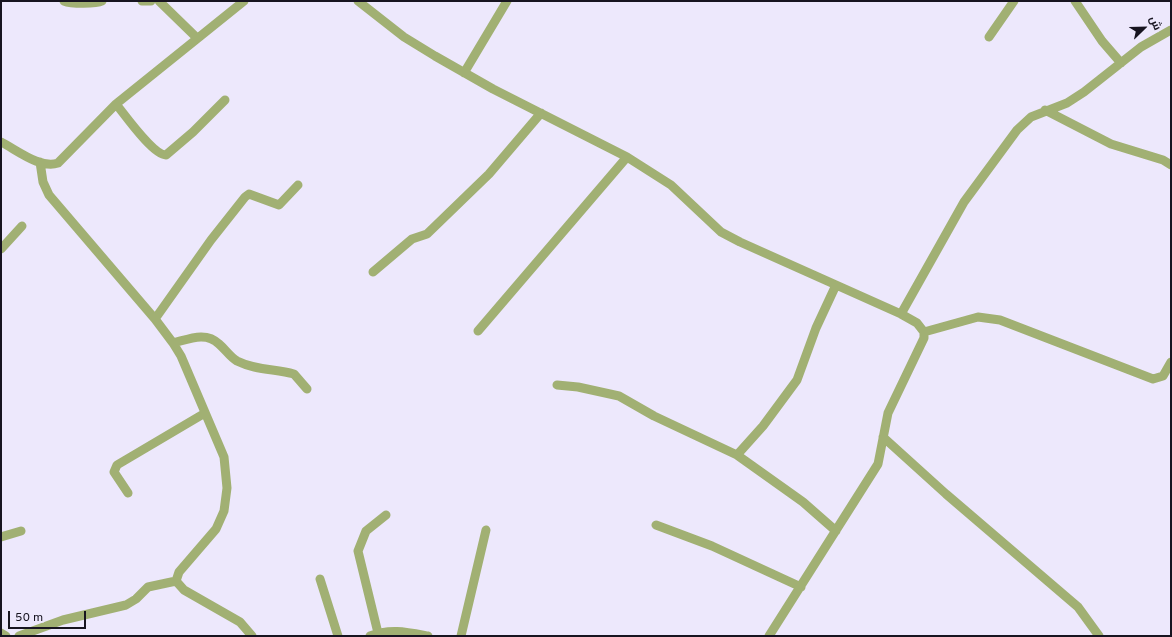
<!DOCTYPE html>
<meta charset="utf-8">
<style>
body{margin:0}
#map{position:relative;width:1172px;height:637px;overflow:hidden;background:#ede8fc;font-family:Overpass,Cairo,sans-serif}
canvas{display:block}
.frame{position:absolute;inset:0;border:2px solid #171420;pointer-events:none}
.north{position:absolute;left:1124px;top:8px;width:40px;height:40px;-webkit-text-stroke:3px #ede8fc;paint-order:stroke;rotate:67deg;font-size:11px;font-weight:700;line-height:16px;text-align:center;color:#171420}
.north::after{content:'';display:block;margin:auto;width:14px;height:18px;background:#171420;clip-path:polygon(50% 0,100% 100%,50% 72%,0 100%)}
.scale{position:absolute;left:8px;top:611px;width:78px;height:18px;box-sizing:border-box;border:2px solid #171420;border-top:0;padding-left:5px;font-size:12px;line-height:14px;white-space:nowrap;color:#171420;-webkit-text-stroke:3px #ede8fc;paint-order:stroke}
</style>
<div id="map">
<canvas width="1172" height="637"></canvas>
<div class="frame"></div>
<div class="north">ش</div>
<div class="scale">50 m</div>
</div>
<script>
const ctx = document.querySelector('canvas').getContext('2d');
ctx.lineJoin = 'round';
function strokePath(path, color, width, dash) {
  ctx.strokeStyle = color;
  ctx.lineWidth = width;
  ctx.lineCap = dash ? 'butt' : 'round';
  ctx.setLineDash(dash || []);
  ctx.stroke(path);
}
const street = new Path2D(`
 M64,1c7,3 32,3 38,0
 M142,1h9
 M159,1l38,37
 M358,1l46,36 31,19 58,33 134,68 44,28 50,47 19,10 161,72 63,-112 53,-72 14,-13 36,-14 17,-11 57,-45 30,-17
 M1075,1l27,40 19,22
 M989,37l25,-36
 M464,73l43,-72
 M116,104c9,11 37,51 50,51l27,-23 32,-32
 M1045,110l66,34 52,16 8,5
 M1,142c16,8 39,27 57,21l58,-59 128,-103
 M40,162l3,20 6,13 106,124 18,24 8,13 43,101 3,31 -3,23 -8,18 -37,43 -3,9 8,9 56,32 12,14
 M1,249l21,-23
 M373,272l39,-33 15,-5 62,-60 52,-61
 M155,319l56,-79 34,-43 4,-3 30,11 19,-20
 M478,331l149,-174
 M924,332l54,-15 22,3 153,59 10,-3 8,-14
 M173,343c16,-4 33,-12 46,1 7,6 11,13 18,17 18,9 38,8 57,13l13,15
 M557,385l21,2 41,9 35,20 83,39 26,-29 34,-46 19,-52 20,-43
 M883,437l63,57 132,113 21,29
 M737,455l66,47 33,29
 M128,493l-14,-21 3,-7 88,-52
 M656,525l56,21 89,41
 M1,537l20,-6
 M320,579l18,57
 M1,633l5,3
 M378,633l-20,-82 8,-20 20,-16
 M19,636l44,-16 63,-15 10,-6 12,-12 28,-6
 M370,636c20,-8 37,-4 58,0
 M461,636l25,-106
 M769,636l109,-172 10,-51 36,-75v-6l-7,-9 -16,-9`);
strokePath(street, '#a1b073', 9);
</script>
